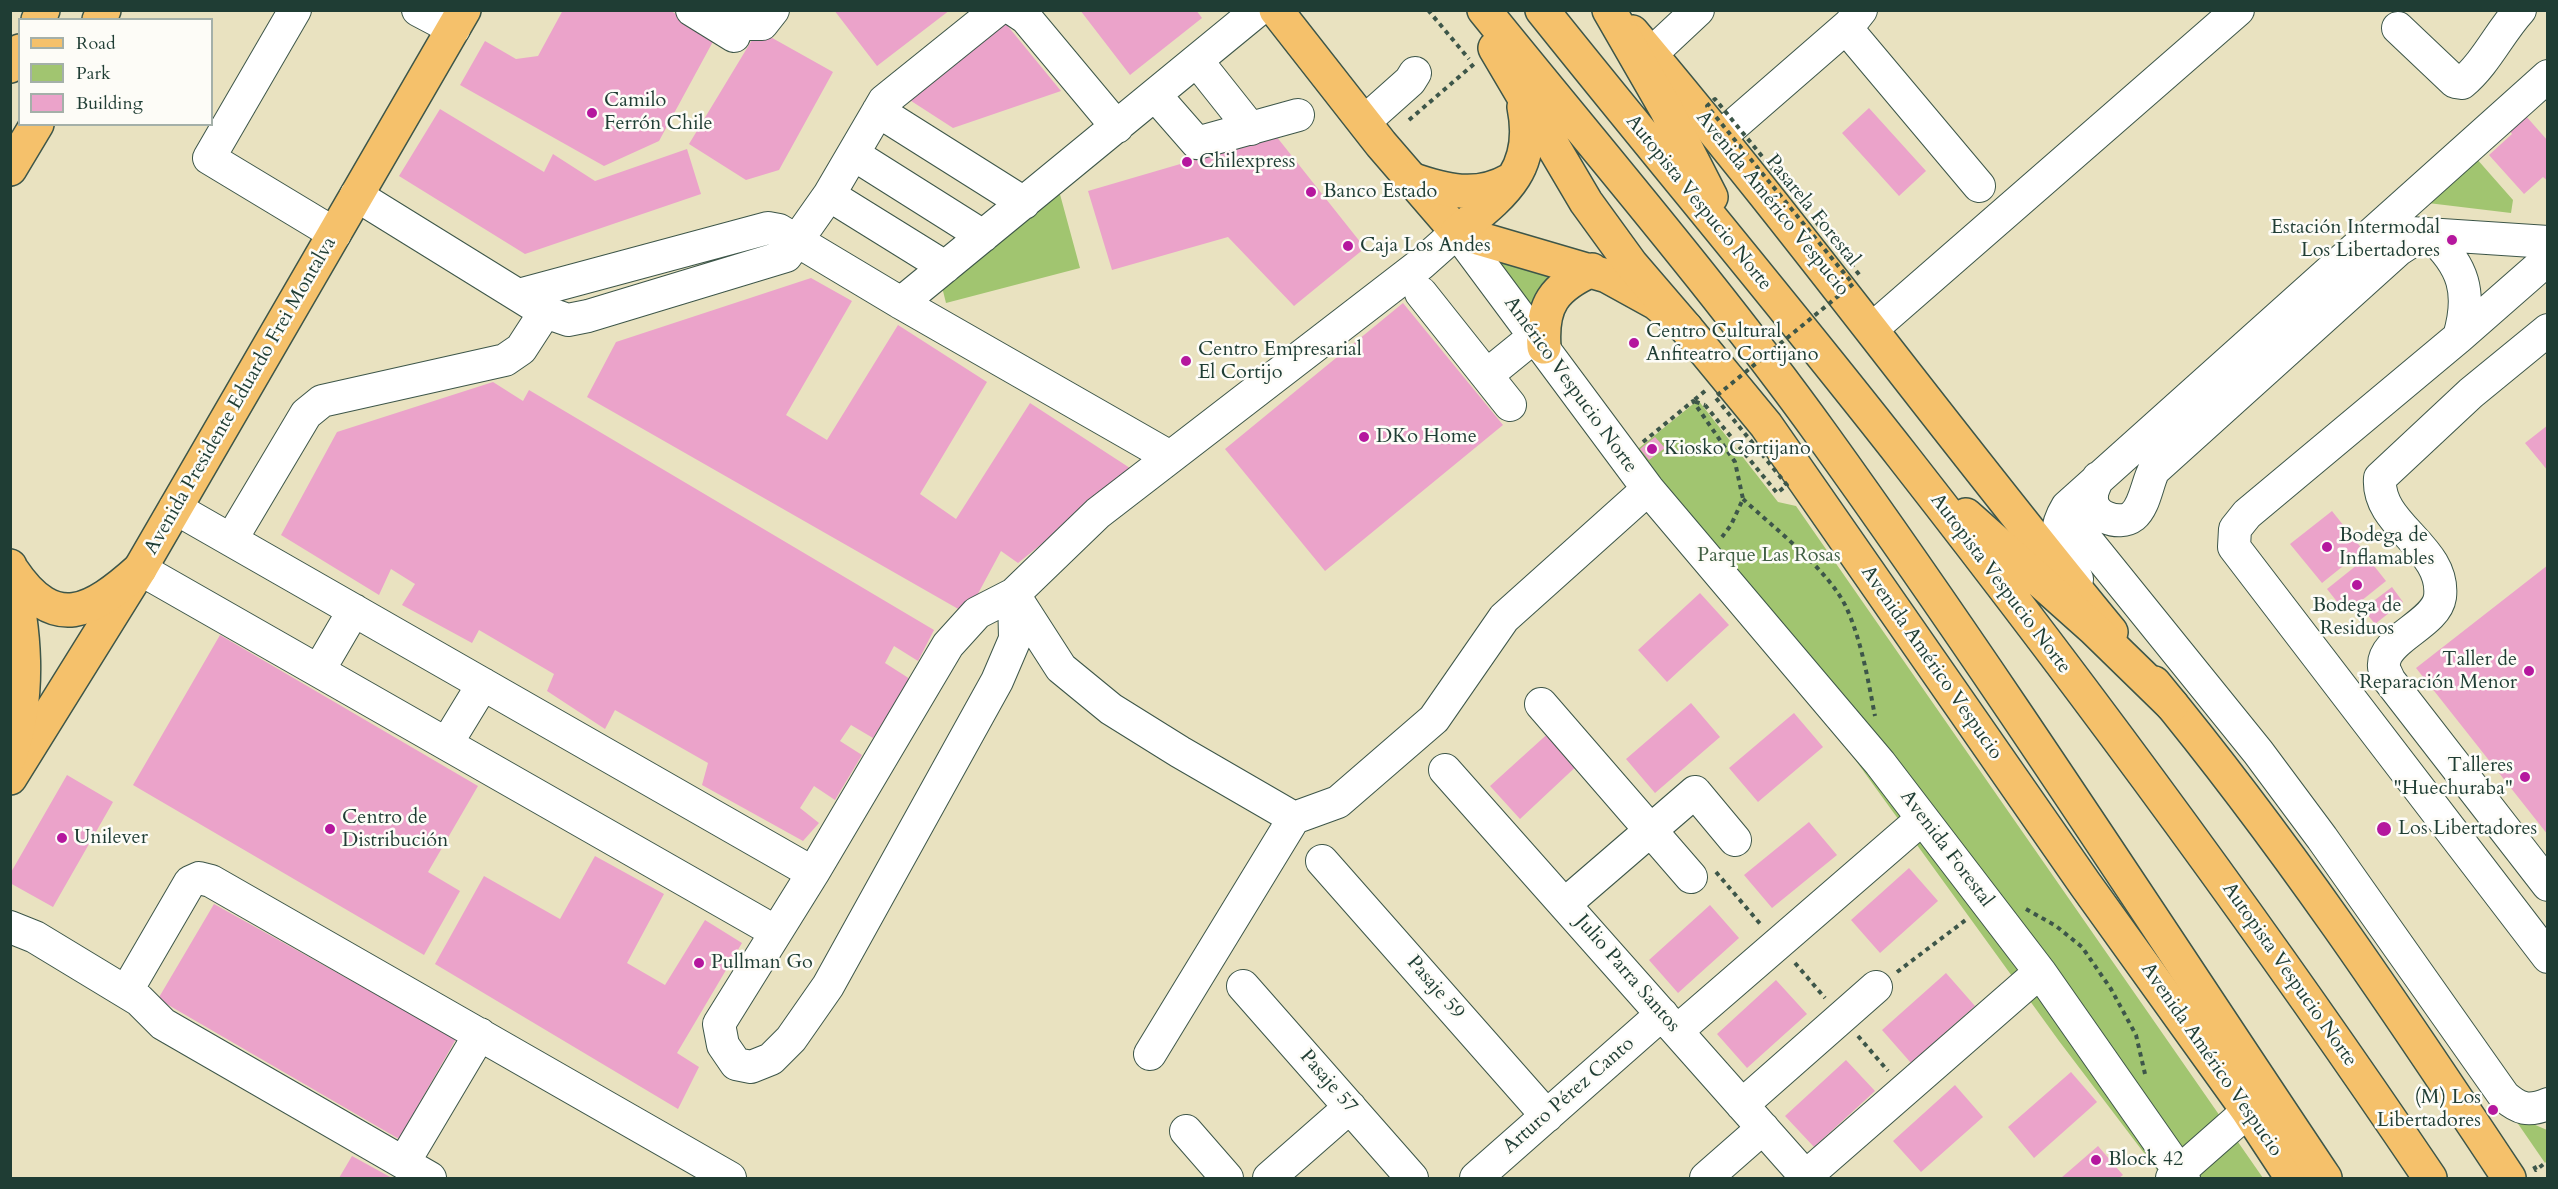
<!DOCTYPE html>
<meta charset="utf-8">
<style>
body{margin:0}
#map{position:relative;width:2558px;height:1189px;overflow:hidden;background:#e9e2c0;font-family:Cardo,serif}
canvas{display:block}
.frame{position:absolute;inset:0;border:12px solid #1f3d34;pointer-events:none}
.legend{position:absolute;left:18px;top:18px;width:195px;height:108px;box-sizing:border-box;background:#fdfcf7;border:2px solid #a4b0a9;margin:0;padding:8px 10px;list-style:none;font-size:18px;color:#1f3d34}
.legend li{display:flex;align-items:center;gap:12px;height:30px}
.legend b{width:30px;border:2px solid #a4b0a9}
</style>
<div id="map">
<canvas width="2558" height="1189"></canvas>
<div class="frame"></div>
<ul class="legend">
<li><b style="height:8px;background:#f5c16b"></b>Road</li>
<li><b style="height:16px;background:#a1c570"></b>Park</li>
<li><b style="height:16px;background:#eba3ca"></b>Building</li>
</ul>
</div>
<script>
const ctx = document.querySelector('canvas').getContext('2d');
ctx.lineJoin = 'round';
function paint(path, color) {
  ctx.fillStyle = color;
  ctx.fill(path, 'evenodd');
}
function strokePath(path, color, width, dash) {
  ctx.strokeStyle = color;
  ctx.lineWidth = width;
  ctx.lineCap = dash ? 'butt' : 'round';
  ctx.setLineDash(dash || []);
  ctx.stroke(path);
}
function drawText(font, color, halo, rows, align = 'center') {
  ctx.font = font + ' Cardo,serif';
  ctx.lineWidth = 5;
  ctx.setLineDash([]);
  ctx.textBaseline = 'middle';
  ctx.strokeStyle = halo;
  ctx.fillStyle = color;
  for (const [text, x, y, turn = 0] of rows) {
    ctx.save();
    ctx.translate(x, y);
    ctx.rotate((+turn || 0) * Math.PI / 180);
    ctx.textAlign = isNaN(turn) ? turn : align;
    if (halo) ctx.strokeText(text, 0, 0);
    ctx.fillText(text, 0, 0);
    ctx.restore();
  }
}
const green = new Path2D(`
 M2476,158l37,42 -2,13 -83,-10z
 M1058,187l22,81 -134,35 -4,-16z
 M1485,252l75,23 -23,40z
 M1698,400l80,102 18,4 467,672h-100l-104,-137 -426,-588z
 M2512,1115l35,15v31l-2,2z`);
const building = new Path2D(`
 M563,10h106l47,26 -57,105 -55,25 -144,-81 25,-44 31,18 22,-3z
 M834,10h116l-73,56z
 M1080,10h116l6,8 -72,57z
 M1002,19l59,72 -108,37 -48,-31z
 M758,30l75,42 -54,98 -33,10 -57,-36z
 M1869,108l57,63 -27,25 -57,-63z
 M440,109l104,63 9,-18 42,27 92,-32 14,45 -176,60 -126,-78z
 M2525,115l23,26v40l-5,-4 -19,17 -35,-39 23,-21 -3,-5z
 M1276,136l89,112 -71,58 -66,-69 -116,33 -24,-79z
 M811,278l41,23 -66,114 41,25 71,-115 89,57 -67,112 36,25 74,-116 103,67 -115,93 -17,-12 -34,63 -380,-217 29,-55z
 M1403,303l100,122 -178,146 -100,-122z
 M493,382l30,19 6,-11 405,240 -16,31 -24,-15 -9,17 25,16 -37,59 -22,-13 -11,16 22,14 -27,45 -21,-14 -14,22 19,15 -16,18 -101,-56 6,-22 -93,-53 -10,19 -58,-38 7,-17 -75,-44 -7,13 -70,-38 13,-21 -24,-15 -12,26 -98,-60 56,-103z
 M2548,425v46l-23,-28z
 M1655,437l10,11 -16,12 -9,-11z
 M2332,511l31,39 -41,33 -32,-39z
 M2367,557l19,24 -40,32 -19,-24z
 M2548,565v270l-132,-167z
 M2392,587l11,15 -28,22 -12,-15z
 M1700,593l29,32 -62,57 -29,-32z
 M220,635l258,151 -50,86 32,19 -36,64 -291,-170z
 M1691,703l29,34 -65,56 -29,-34z
 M1794,713l29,34 -65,55 -29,-34z
 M1553,729l29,32 -62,58 -30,-33z
 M67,775l46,27 -60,105 -43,-24v-9z
 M1809,822l28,33 -65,53 -28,-33z
 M595,856l69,38 -37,69 38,22 40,-65 37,23 -65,110 22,14 -21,42 -243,-145 49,-88 76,43z
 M1909,868l29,33 -58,52 -29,-33z
 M214,904l242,135 -57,100 -241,-140z
 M1710,905l29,33 -61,55 -29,-33z
 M1946,973l29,33 -64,57 -29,-33z
 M1776,980l31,34 -60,54 -30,-34z
 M1846,1060l29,31 -61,56 -29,-31z
 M2071,1072l26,30 -63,56 -26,-31z
 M1955,1085l28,32 -62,55 -28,-31z
 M2098,1146l25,29 -4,3h-58z
 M352,1156l40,22h-53z`);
const path = new Path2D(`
 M1428,10l41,49
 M1409,120l65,-56
 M1705,391l-12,10 12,4
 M1643,442l50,-41 42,61 8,37 -12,26 -9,12
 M1743,499c31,29 87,72 104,110 15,34 21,71 28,107
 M1716,872l46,54
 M2026,909l30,17 26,21 29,42 25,46 9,39
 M1795,963l30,35
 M1897,972l70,-53
 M1858,1036l30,35
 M2534,1166l2,4 9,-7`);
const minor = new Path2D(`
 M295,10l-86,148 126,76
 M418,10l36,19
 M692,10l42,26
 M724,10l23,14h15l11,-14
 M1014,10l12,8 91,109
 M1861,10l-11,14 2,11 127,151
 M2398,28l57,54 7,1c24,-20 37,-50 58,-73
 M1651,54l47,-44
 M1197,61l54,68
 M1155,95l42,48 101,-28
 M878,111l146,92
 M1364,122l46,-41 5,-8
 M1720,137l130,-113
 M853,154l130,82
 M356,195l189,117 23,8 20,-4 198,-60 43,-61 55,-94 113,-91
 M829,195l116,72
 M2411,233l137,9
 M2430,235c34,31 42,58 29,102
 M2548,259l-89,78 -212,177 -12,15 -1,18 314,410
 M1421,293l89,112
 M519,295l249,-67 11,2 122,73 269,154
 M901,303l357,-293
 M1872,329l366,-319
 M2548,330l-77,63 -91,85c-4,48 66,69 60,119 -4,28 -59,42 -56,70 0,4 4,9 5,13l159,205
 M1487,375l48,-39
 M2098,478c-11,19 -26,33 -17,55l177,219 64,86 182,258c15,13 24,16 44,8
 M2098,478c-2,5 -6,13 -6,18 -2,20 27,31 41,20 12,-10 14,-33 21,-46l244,-220 17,-11 15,-4
 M175,508l638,365
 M231,540l75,-126 16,-13 183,-41 16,-11 24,-37
 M140,569l636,363
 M2077,579c-15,-28 -29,-41 -10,-72l481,-431
 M1014,594l1,45 -18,42 -169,305 -37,53 -20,20 -20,8 -15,-3 -13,-19 -4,-21 94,-151 135,-228 29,-32 37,-19 84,-81 323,-249 36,-32 191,257 232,274 160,209 144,206
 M1014,595l47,73 50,41 69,43 114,66
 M319,670l35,-60
 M1541,704l150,173
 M447,743l36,-59
 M1445,770l362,408
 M1322,861l225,255
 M1565,904l130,-112 40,48
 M10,927l25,10 104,63 24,24 267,154
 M1243,986l169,192
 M126,992l64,-110 9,-4 12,3 519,297
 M1677,1031l245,-212
 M1150,1054l144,-236 44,-16 96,-83 70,-101 144,-129
 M1742,1105l134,-118
 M1186,1131l41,47
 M404,1162l76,-128
 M1805,1177l235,-205
 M1269,1178l81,-71
 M1476,1178l186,-164
 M1706,1178l57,-50
 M2172,1178l76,-67`);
const major = new Path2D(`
 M1276,10l105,134 76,88 150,44 49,27 30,25 80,97 319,459 163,227 44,67
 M1632,32c166,196 316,403 479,600
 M1544,347c-3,-42 10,-60 48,-77
 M2154,683c130,157 243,326 355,495
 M10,778l130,-209 324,-559`);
const highway = new Path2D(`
 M1484,10c114,141 232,278 338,425 175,243 337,495 503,743
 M1542,10c120,150 244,297 362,448 183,234 360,474 526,720
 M1609,10l57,99 45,88
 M38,20l5,-10
 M99,20l5,-10
 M1495,48l91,154 45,62 55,64
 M10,66l10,-15
 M10,169l27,-45
 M1411,179c34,12 66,20 99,1
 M1457,232c45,-37 80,-61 67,-125
 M1966,515l128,114 78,76
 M10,566c15,63 21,127 0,190
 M12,570c43,64 80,42 128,-1`);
const pathBridge = new Path2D(`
 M1705,405l72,88 10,-8 -72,-88 138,-113 -146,-178 8,-7 147,179`);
const markers = [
 [592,113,6,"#b5179e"],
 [1187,162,6,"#b5179e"],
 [1311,192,6,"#b5179e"],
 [2452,240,6,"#b5179e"],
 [1348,246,6,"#b5179e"],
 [1634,343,6,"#b5179e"],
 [1186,361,6,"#b5179e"],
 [1364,437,6,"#b5179e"],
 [1652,449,6,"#b5179e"],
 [2327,547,6,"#b5179e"],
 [2357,585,6,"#b5179e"],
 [2529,671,6,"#b5179e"],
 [2525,777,6,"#b5179e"],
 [330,829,6,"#b5179e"],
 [2384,829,8,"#b5179e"],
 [62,838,6,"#b5179e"],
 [699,963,6,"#b5179e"],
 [2493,1110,6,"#b5179e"],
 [2096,1160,6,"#b5179e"]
];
const poiNames = [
 ["Camilo",604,101],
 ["Ferrón Chile",604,124],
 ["Chilexpress",1199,162],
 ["Banco Estado",1323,192],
 ["Estación Intermodal",2440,228,"right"],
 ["Los Libertadores",2440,251,"right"],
 ["Caja Los Andes",1360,246],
 ["Centro Cultural",1646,332],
 ["Anfiteatro Cortijano",1646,355],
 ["Centro Empresarial",1198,350],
 ["El Cortijo",1198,373],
 ["DKo Home",1376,437],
 ["Kiosko Cortijano",1664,449],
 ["Bodega de",2339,536],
 ["Inflamables",2339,559],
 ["Bodega de",2357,606,"center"],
 ["Residuos",2357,629,"center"],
 ["Taller de",2517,660,"right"],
 ["Reparación Menor",2517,683,"right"],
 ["Talleres",2513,766,"right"],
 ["\"Huechuraba\"",2513,789,"right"],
 ["Centro de",342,818],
 ["Distribución",342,841],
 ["Los Libertadores",2398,829],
 ["Unilever",74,838],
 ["Pullman Go",711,963],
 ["(M) Los",2481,1098,"right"],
 ["Libertadores",2481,1121,"right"],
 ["Block 42",2108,1160]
];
const streetNames = [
 ["Autopista Vespucio Norte",1698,203,51],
 ["Avenida Américo Vespucio",1772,204,51],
 ["Pasarela Forestal",1812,211,51],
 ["Américo Vespucio Norte",1570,385,54],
 ["Avenida Presidente Eduardo Frei Montalva",241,396,-60],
 ["Autopista Vespucio Norte",2000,584,53],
 ["Avenida Américo Vespucio",1931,663,55],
 ["Avenida Forestal",1946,849,53],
 ["Julio Parra Santos",1627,974,49],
 ["Autopista Vespucio Norte",2289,975,55],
 ["Pasaje 59",1435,988,49],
 ["Avenida Américo Vespucio",2211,1060,55],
 ["Pasaje 57",1328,1082,49],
 ["Arturo Pérez Canto",1569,1096,-41]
];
const parkNames = [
 ["Parque Las Rosas",1769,556]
];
paint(green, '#a1c570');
paint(building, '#eba3ca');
strokePath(minor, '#3d5649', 34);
strokePath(major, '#3d5649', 36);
strokePath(highway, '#3d5649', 36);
strokePath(path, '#3d5649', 4, [4.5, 4.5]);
strokePath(minor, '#fff', 32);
strokePath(major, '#f5c16b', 33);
strokePath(highway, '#f5c16b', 33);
strokePath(pathBridge, '#3d5649', 4, [4.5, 4.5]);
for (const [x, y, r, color] of markers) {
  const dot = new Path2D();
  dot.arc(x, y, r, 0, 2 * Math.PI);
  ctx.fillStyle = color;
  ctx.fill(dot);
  strokePath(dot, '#fdfcf7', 2);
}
drawText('20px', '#1f3d34', '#fdfcf7', poiNames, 'left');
drawText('20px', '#1f3d34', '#fdfcf7', streetNames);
drawText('20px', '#405f43', '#fdfcf7', parkNames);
</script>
